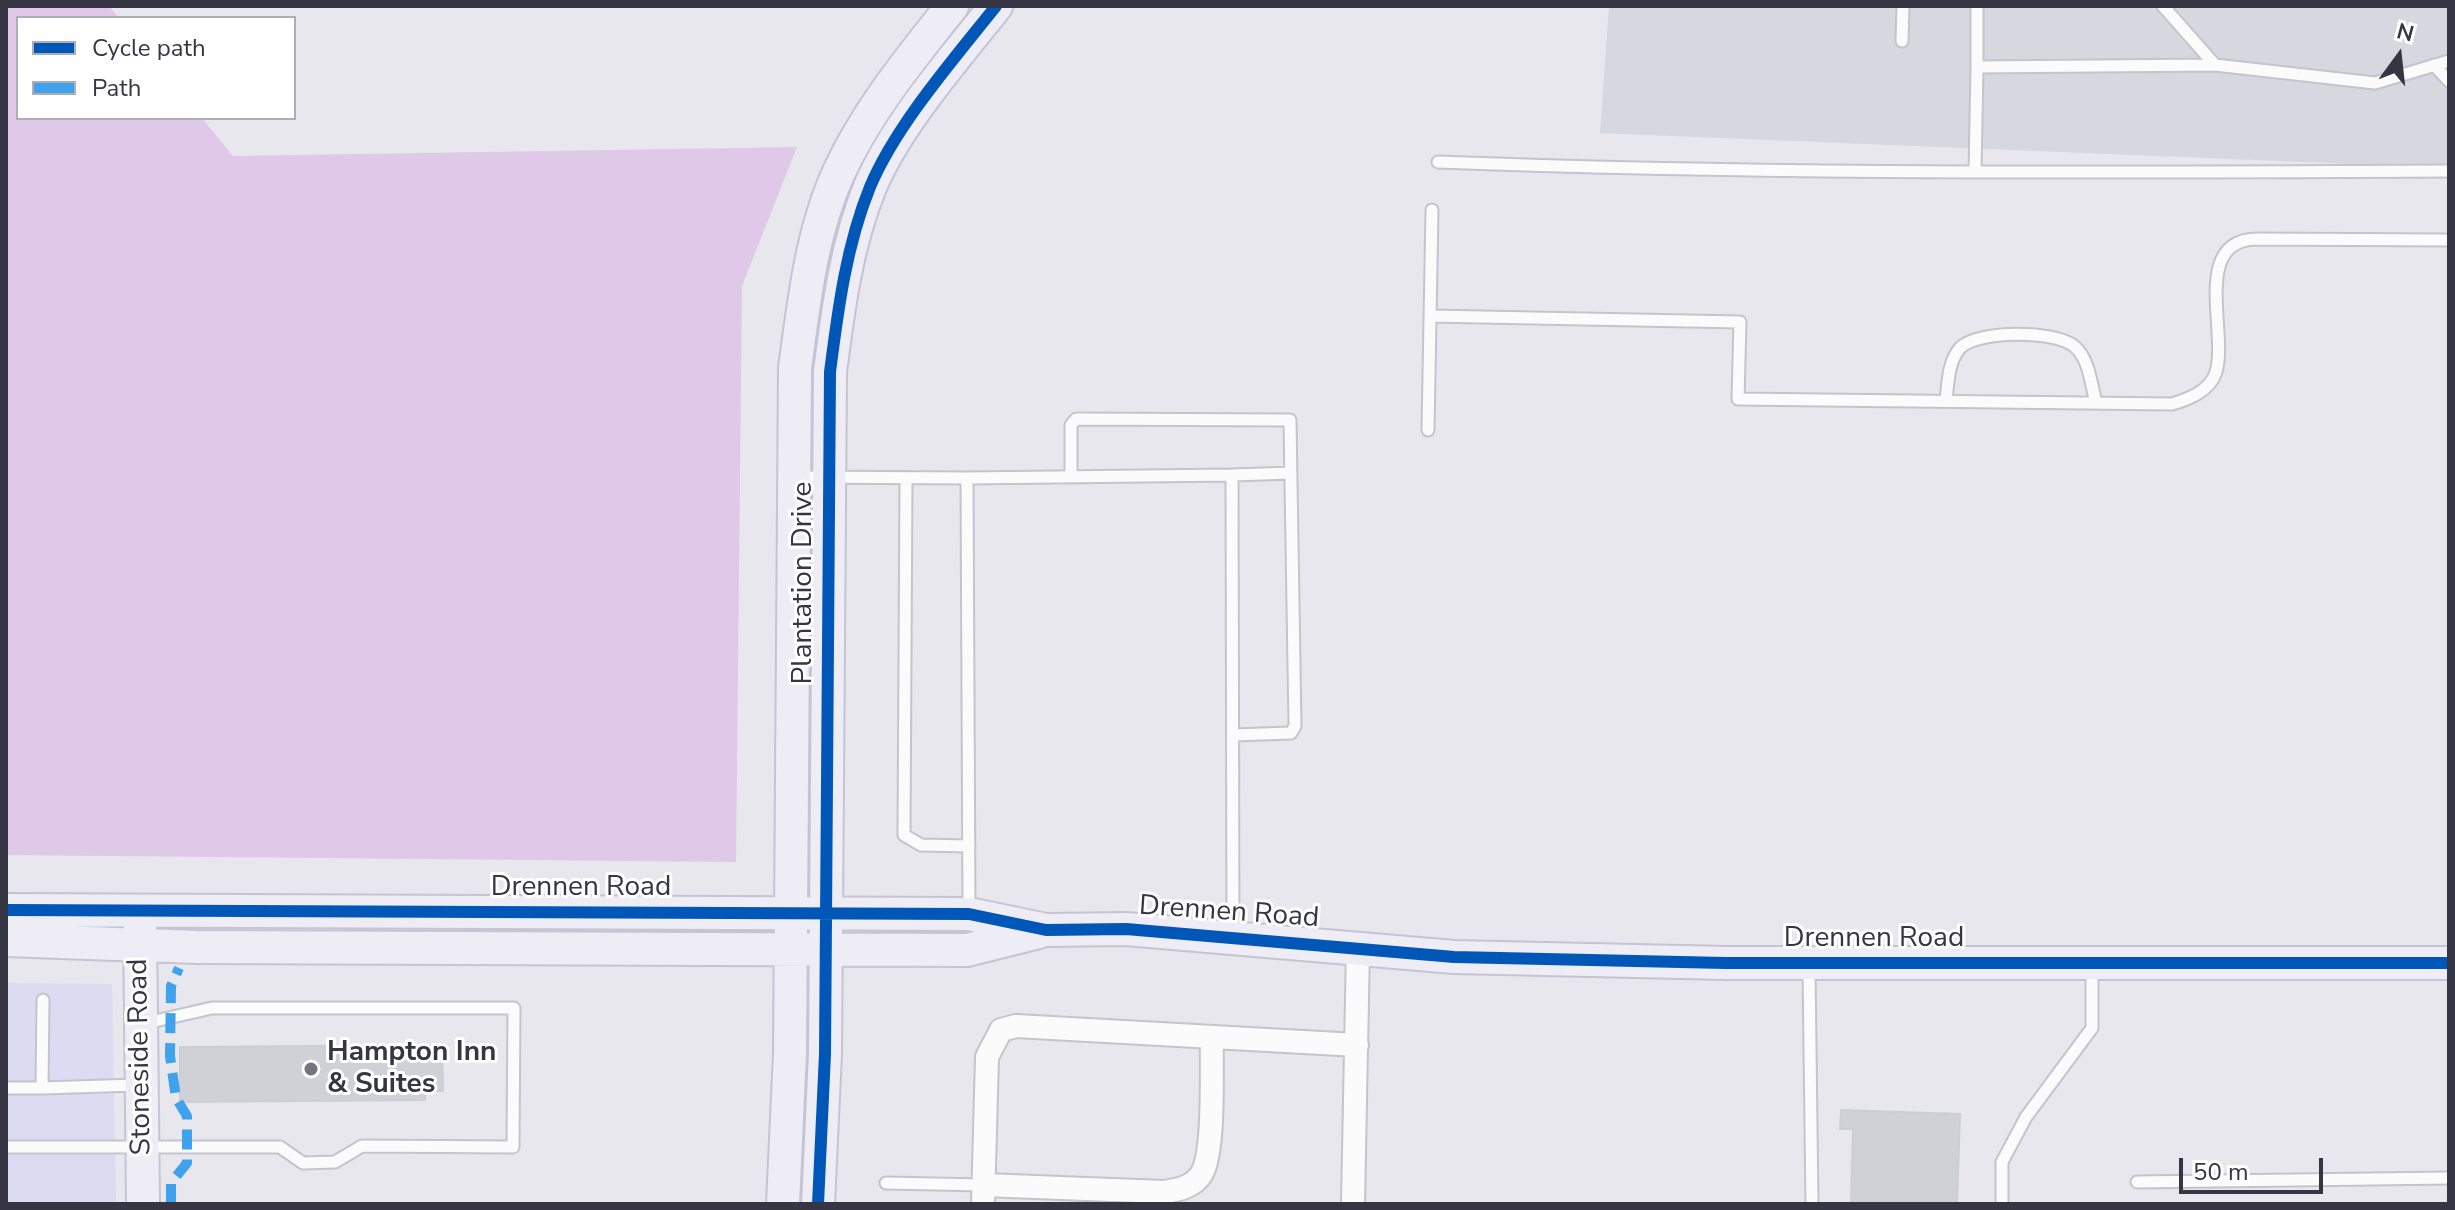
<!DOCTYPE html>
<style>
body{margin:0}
#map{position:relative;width:2455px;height:1210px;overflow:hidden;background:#e8e7ee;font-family:"Nunito Sans",sans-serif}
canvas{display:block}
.frame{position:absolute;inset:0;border:8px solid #353543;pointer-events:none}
.legend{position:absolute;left:16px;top:16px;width:280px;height:104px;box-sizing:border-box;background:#fff;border:2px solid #aeaeb4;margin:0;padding:10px 14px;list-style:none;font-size:24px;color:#353543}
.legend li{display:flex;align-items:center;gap:16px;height:40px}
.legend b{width:40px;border:2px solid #aeaeb4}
.north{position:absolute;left:2359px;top:16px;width:80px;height:80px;-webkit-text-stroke:6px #fff;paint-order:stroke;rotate:15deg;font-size:22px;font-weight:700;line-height:32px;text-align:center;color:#353543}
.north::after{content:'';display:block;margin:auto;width:28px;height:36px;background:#353543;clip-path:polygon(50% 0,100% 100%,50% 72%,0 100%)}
.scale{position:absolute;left:2179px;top:1158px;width:144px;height:36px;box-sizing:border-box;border:4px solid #353543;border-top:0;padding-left:10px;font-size:24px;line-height:28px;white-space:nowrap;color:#353543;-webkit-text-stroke:6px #fff;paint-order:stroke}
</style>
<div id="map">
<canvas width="2455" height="1210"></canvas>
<div class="frame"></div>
<ul class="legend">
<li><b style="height:10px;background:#0057b8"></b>Cycle path</li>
<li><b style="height:10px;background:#3ea3ec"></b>Path</li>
</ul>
<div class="north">N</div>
<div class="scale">50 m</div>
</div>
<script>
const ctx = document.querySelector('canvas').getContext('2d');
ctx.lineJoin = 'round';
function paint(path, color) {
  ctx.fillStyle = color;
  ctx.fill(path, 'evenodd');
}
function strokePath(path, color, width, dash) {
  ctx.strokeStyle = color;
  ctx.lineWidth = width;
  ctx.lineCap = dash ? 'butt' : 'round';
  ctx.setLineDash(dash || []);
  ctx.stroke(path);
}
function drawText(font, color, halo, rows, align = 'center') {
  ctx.font = font + ' "Nunito Sans",sans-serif';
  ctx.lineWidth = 6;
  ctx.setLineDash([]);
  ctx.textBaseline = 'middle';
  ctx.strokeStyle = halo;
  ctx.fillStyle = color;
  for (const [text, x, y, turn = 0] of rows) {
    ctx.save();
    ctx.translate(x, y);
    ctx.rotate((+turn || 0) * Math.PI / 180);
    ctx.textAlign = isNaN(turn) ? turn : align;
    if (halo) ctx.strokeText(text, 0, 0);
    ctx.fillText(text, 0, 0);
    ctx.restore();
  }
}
const commercial = new Path2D(`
 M6,983l106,1 4,220h-110z`);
const industrial = new Path2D(`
 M1609,6h840v162l-849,-35z`);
const green = new Path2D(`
 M6,6h103l10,12h-101v100h184l31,38 564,-9 -55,139 -6,576 -730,-7z`);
const building = new Path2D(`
 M442,1045l1,46h-18v9l-245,2v-55z
 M1841,1110l119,4 -3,90h-106l2,-75h-13z`);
const lane = new Path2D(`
 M2163,6l52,59
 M1902,41l1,-35
 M2434,65l15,16
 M1977,67v-61
 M1438,162c337,13 674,10 1011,9
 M1975,172l2,-105 238,-2 160,18 74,-22
 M1430,316l310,6 -2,77 434,5c17,-5 38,-13 44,-32 12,-40 -25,-131 40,-133l193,1
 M1946,401c2,-18 2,-39 14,-53 17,-18 95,-18 114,-2 15,12 17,38 22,57
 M1428,430l4,-220
 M1232,475l59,-2
 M796,477l171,1 2,432
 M1071,477v-52l5,-6 214,1 5,306 -4,7 -57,2
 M906,478l-2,357 17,10 48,1
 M967,478l265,-3 1,462
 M1809,968l3,236
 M6,1088h36l1,-88
 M42,1088l95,-3
 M6,1147h274l23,16 32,-1 27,-16 151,1 1,-139h-302l-66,15
 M2137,1182l312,-4
 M886,1183l98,2
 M2002,1204v-42l24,-45 66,-89v-64`);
const street = new Path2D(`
 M984,1185l180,7c14,-2 30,-5 38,-19 13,-23 9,-106 10,-136
 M983,1204l4,-147 14,-27 15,-4 341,19
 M1353,1204l5,-257`);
const secondary = new Path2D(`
 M6,910l963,4 77,16 80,-1 328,28 272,6h723
 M140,923l3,281
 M6,940l191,7 770,3 72,-18
 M783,1204l7,-151 5,-685c9,-65 16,-135 44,-196 28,-61 72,-114 113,-166
 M818,1204l7,-150 5,-682c8,-62 16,-126 40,-185 26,-62 84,-128 126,-181`);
const quiet = new Path2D(`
 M171,1204v-21l16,-20v-47l-11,-18 -6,-42 1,-70 8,-18`);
const cycleway = new Path2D(`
 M6,910l963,4 77,16 80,-1 328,28 272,6h723
 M818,1204l7,-150 5,-682c8,-62 16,-126 40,-185 26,-62 84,-128 126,-181`);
const markers = [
 [311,1069,8,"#74737f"]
];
const streetNames = [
 ["Plantation Drive",804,583,-90],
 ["Drennen Road",581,888],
 ["Drennen Road",1229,913,4],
 ["Drennen Road",1874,939],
 ["Stoneside Road",141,1057,-91]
];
const poiNames = [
 ["Hampton Inn",327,1053],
 ["& Suites",327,1085]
];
paint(commercial, '#dbdbf1');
paint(industrial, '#d7d7df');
paint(green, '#e0c8e8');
paint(building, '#d0d0d7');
strokePath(building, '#cecdd6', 2);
strokePath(lane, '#c5c4cc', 15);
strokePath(street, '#c5c4cc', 26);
strokePath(secondary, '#c5c4d3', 36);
strokePath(lane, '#fcfbfc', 11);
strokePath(street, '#fcfbfc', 22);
strokePath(secondary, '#eeedf5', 32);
strokePath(quiet, '#3ea3ec', 10, [20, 10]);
strokePath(cycleway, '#0057b8', 12);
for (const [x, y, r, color] of markers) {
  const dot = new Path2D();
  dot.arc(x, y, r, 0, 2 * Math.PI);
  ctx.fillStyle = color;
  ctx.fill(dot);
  strokePath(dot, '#fff', 3);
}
drawText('28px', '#353543', '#fff', streetNames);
drawText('bold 28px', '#353543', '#fff', poiNames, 'left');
</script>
